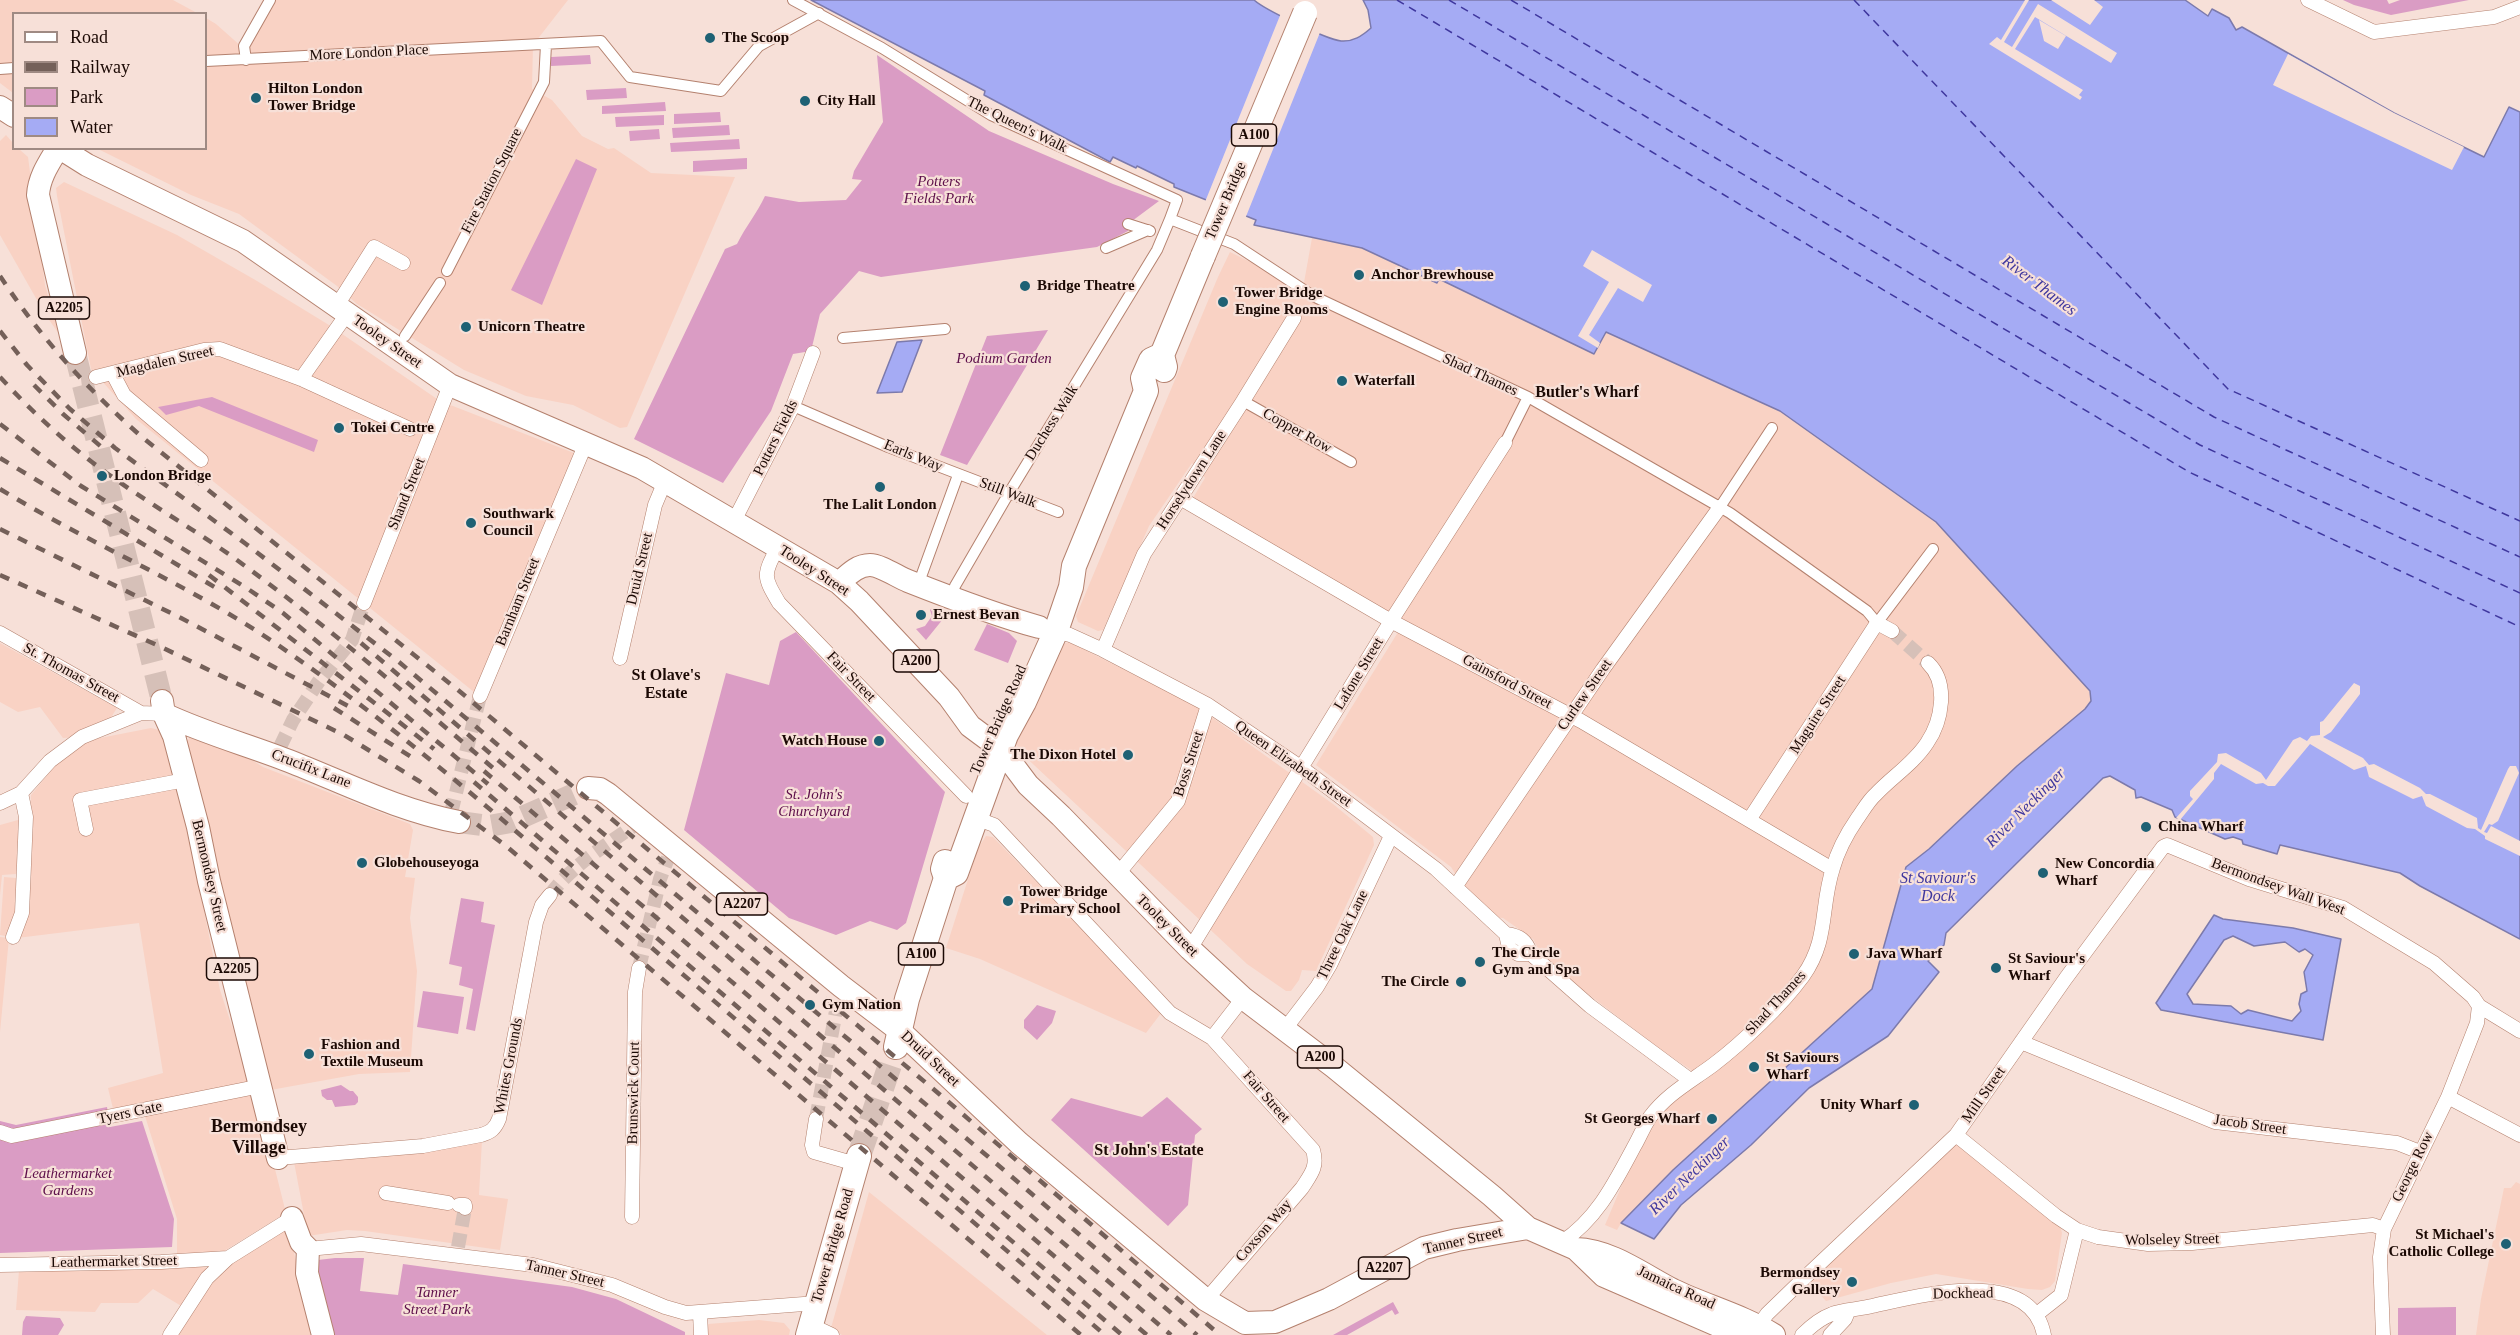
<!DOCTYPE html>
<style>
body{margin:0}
#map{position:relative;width:2520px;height:1335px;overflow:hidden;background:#f7e0d8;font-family:Georgia,serif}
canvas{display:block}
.legend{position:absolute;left:12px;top:12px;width:195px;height:138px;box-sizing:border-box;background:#f7e0d8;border:2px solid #9f8a83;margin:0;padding:8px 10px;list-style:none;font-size:18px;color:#1b0904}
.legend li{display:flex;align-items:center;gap:12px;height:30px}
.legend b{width:30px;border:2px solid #9f8a83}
</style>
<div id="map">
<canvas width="2520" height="1335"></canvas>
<ul class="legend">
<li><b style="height:8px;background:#fff"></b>Road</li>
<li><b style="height:8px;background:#746059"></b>Railway</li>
<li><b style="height:16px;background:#da9cc4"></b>Park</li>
<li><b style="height:16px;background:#a5abf4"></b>Water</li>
</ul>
</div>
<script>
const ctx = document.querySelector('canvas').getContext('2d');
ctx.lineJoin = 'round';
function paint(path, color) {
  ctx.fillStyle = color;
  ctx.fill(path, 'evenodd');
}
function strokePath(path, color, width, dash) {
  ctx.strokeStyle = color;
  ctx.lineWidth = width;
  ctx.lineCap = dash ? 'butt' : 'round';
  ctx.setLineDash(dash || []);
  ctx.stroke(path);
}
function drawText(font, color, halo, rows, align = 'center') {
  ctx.font = font + ' Georgia,serif';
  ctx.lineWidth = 4.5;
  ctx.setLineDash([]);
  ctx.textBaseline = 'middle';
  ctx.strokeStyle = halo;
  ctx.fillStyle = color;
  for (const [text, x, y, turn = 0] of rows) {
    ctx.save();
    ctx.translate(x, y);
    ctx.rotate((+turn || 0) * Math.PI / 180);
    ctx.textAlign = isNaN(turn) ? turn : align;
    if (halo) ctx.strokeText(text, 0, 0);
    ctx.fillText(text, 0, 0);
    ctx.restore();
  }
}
const built = new Path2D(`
 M0,0h173l24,13 -183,1 -1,79 -13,-10z
 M275,0h293l-35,45 -1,44 20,11 30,36 26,13 6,-1 37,25 84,4 -108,250 -7,1 -47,-23 -47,-9 -62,-26 -107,-66 -20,-18 -98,-72 -48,-19 -93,-46 108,-1v-130l10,6 26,23z
 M6,135l7,8 1,5 5,1 9,8 17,128 14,49 -14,-20 -45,-79v-94z
 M64,182l113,53 80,46 72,44 111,76 134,52 -100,239 -338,-273 -45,-50 -34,-173 -1,-8z
 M1312,238l50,10 74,35 3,-4 155,75 12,-22 174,79 156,111 152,166 3,7v6l-6,8 -68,57 -89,83 -22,18 -34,122 -199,181 -52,53 -4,7 -12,-5 19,-45 34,-64 18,-18 30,-18 -46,-31 -115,-88 -12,-22 -30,-21 -10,-1 -26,-24 -16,-26 -135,-102 87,-141 -213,-121 15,-25 -13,-15 -43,63 -46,104 -5,1 -20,-9 -2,-6 142,-339 12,-25 73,36z
 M1069,642l127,64 137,98 40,33 1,8 -58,126 -14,-1 -3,10 -8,11h-5l-39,-27 -228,-213 -4,-12 41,-93z
 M0,643l117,65 -17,27 -37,3 -23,-31 -22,5 -18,-10z
 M151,728l17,4 52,258 42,127 24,96 -62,38 -47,6v-38l-32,-103 -29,5 -8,-33 55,-15 -24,-150 -122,15 -17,-3 4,-58 24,2 3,-84 24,-29 30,-25z
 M191,735l43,14 29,18 147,57 3,6 -8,47 10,1 -5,40 7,53 -7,101 -51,2 -94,17 -84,-341z
 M18,820l4,1 -6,53 -14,1 -2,20v-70z
 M986,836l7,1 169,175 -16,21 -166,-74 -34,-11 32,-100z
 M0,937l9,1 -9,94z
 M482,1140l-3,55 29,4 -8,51 -135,-19 -18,-1 -39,6 -14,-74z
 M1960,1142l100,83 2,8 -7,48 -5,6 -8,3 -14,-1 -92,-15 -45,9 -65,18 -20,-21 148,-136z
 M2516,1182l4,2v151h-44l5,-36 23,-111h7z
 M869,1192l178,143h-205l-11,-7z
 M279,1231l10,1 25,103h-139l36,-55 24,-22z
 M204,1264l3,7 -24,36 -30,-18 -15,14h-37l-6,9 -79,-2 3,-40 133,-1z
 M759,1320l25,3 6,7 -1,5h-82l1,-11z`);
const green = new Path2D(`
 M2343,0h44l2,4 11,-4h69l-78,15 -37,-10z
 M590,55l1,9 -40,2v-9z
 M877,55l112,76 124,53 46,17 -31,23v7l-31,16 -216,30 -22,-6 -39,43 -9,37 -18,3 -22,57 -48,72 -89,-44 91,-190 12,-5c9,-18 20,-31 28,-48l34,6 47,-2 16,-20 -10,-1 2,-8 29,-49z
 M626,88l1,10 -40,2 -1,-10z
 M665,102l1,9 -64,3v-8z
 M720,112l1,10 -47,2v-10z
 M664,115v10l-48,2 -1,-10z
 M729,125l1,10 -57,3 -1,-10z
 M659,129l1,10 -30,2 -1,-10z
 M739,139l1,10 -69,3 -1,-9z
 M747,158v11l-54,3v-11z
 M576,159l21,10 -55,136 -31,-15z
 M1048,330l-81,135 -27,-10 47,-119z
 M212,397l106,43 -4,12 -115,-46 -33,9 -8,-8z
 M932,608l13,5 -2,6 -17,21 -10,-11 9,-3 7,-10 -2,-6z
 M987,624l22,9 8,8 -9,22 -34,-13z
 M796,632l149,160 -39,131 -9,7 -27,-9 -34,14 -47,-17 -105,-88 42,-157 43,12 11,-44z
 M461,898l23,4 -3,20 14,3 -20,106 -9,-2 7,-40 -14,-4 3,-18 -13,-3z
 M423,991l41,6 -6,37 -41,-7z
 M1037,1005l19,6 -4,12 -15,17 -13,-12v-8z
 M341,1085l9,6h3l5,6v5l-3,3 -20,2 -3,-7h-5l-5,-4 -1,-6z
 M1167,1097l35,32 -7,6 -7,70 -20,21 -117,-106 20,-22 71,19z
 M107,1107l3,20 32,-6 32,98 -2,28 -172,6v-132l16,4z
 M335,1258h29l-4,33 38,4 5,-31 169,23 44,12 69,33v3h-351l-18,-71 2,-4z
 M1393,1302l6,11 -4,2 -3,-5 -45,25h-14z
 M2456,1307v28h-58v-27z
 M26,1316l34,2 4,7 -6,10h-36l1,-13z`);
const water = new Path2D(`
 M811,0h443c11,10 72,39 87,41 12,1 21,-5 30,-13l-3,-18 -5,-10h822l23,16 4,-7 17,9 7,12 6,-3 152,86 90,44 25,-50 11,5v827l-100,-53 -20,-13 -120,-28 -3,9 -34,-10 -1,-4 -9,-3 -8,2 -50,-22 -3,-7 -31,-13 -5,1 -1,-8 -25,-14 -7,2 -157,155 -2,12 -16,16 11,11 -51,64 -79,52 -58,57 -70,60 -27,34 -33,-16 52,-53 199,-181 34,-122 23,-18 88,-83 68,-57 6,-8 -1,-10 -154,-169 -156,-111 -174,-79 -12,22 -155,-75 -2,4 -75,-35 -108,-23 2,-5 -82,-33v-3l-37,-18 -1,2 -23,-11 -3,5 -126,-67 1,-4z
 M922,340l-20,52 -25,1 20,-51z
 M2214,915l9,4 70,9 48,11 -18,101 -162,-30 -5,-7zM2233,936l21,10 31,-4 14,10 6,-3 8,6 -9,17 3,19 -6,3 -2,10 2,7 -9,10 -44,-11 -7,4 -10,-8 -38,-2 -6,-10 37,-54z`);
const pier = new Path2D(`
 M2025,0h4l-25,42 8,5 26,-43 79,49 -6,10 -76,-46 -20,32 68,41 -4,5 3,2 -2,3 -91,-56 8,-7 4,3z
 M2051,0h43l9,7 -13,18z
 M1281,13l40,17 -76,189 -40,-17z
 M2039,20l27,16 -8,13 -14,-8z
 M2288,54l106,59 70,34 -12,23 -179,-85z
 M1592,250l60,35 -9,17 -25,-14 -29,47 11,8 -2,5 -20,-12 31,-54 -26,-16z
 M2354,683l6,3v8l-29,38 -8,5 40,21 6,7 5,-1 46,24 6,6h4l47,24 1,10 3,2 27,-61 2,-3h6l3,7 -21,48 -6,4 -3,-1 -5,8 3,1 4,-7 29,15v15l-35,-17v-3l-10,-7 -8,-1 -41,-22 -4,-10 -9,3 -44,-22 -3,-11 -12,4 -44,-26 -35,42h-7l-5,-3 -7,1 -35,-20 -7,9v6l-34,41 -4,-2 17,-19 -3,-3v-5l27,-29 1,-8 8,-1 35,20 5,7 27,-40 7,-3 7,4 4,-5 9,-1v-13l3,-1z`);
const ferry = new Path2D(`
 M1397,0l792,472 331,155
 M1449,0l751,445 320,148
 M1511,0l703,417 306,140
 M1854,0l374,389 292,132`);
const minorTunnel = new Path2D(`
 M81,379l15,-2
 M1892,631l36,32
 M280,747l13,-27 26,-39 33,-41 12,-37
 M451,813l29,-117
 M550,895c22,-30 53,-47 83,-69
 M639,968l21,-89 8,-21
 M816,1119l22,-119
 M458,1247l7,-39`);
const primaryTunnel = new Path2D(`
 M75,353l87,348
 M459,822l30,4 22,-4 77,-34`);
const trunkTunnel = new Path2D(`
 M859,1156l37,-109`);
const pedestrian = new Path2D(`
 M793,0l89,48 109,67 186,85 -7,19 64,25 79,52 215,101 202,116 137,98 10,12 56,-74
 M246,60l-2,-14 26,-46
 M206,61l395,-20 29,36 91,14 38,-45 60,-33
 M0,69l14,-1
 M1128,224l22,7
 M1106,248l42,-18
 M447,271l97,-189 2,-37
 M405,336l35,-53
 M843,338l102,-9
 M1243,401l108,61
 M793,406l95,41 170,65
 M1505,443l23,-46
 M1720,507l52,-79
 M918,585l40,-110
 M952,597l3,-11 54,-93 148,-243 13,-31`);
const minor = new Path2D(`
 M2308,0l66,32 120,-15 26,-10
 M336,307l38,-60 29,16
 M113,374l11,21 77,65
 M96,377l108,-27 16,-1 81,30 109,50
 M301,379l46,-65
 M1180,498l211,123 190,100 251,148
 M734,521l59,-115 20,-53
 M778,547c-15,28 -15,29 1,56l187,193
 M364,603l86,-218
 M1056,631l14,4 33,15 105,55 94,63 134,101 70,65 3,14 9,6h13
 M0,633l141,80
 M1103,650l41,-96 99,-153 51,-83
 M620,658l35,-153 10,-24
 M480,696l106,-253
 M0,803l21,-10 29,-32 32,-24 59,-24 23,1
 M975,818l19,7 176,188 42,25 101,112c5,17 -2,24 -11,38l-96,112
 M1749,820l128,-197 15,8
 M86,829l-6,-29 105,-20
 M1117,875l61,-74 30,-96
 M1455,887l148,-218 117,-162
 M1506,934c14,2 20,6 25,20l59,52 100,74
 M13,937l9,-24 4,-96 -5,-24
 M1190,949l201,-328 114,-178
 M1285,1029l32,-42 13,-22 61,-129
 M1212,1038l31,-40
 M2021,1042l194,80 182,21 23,9
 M2448,1097l72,38
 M816,1119l-4,26 2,7 42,12
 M0,1132l12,4 249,-50
 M1956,1135l100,81 21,14 21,7 50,7 44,-1 181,-18 11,4
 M278,1158l145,-12 58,-11c10,-3 14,-6 18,-16l37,-197 6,-17 8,-10
 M386,1193l62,10
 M459,1205h6v3
 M632,1217l3,-225 4,-24
 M1562,1242c36,-24 53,-60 73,-97 5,-9 9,-19 15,-28 17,-23 40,-35 63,-52 29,-22 68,-59 90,-89 26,-36 17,-69 30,-108 5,-18 13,-33 24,-49 6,-8 11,-18 19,-25 16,-17 38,-31 51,-51 15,-22 22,-60 1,-80
 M308,1249l53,-5 172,21 79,20 53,22 21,6 131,-10
 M0,1265l161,-3 67,-4
 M700,1313l1,22
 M2037,1314l24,-19 16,-65
 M811,1325l21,10
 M1755,1331l12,-17 31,-30 158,-149 110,-157 97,-131 4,-2 82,34 94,29 91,55 39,34 6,9 41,25
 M170,1335l37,-57 21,-20 64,-40
 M1802,1335c8,-8 19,-17 30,-21 9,-4 29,-5 40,-8 47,-10 159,-41 172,29
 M1830,1335l15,-16 3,-7
 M2383,1335l-3,-78 4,-28 64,-132 29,-74 2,-17`);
const primary = new Path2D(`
 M0,107l14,9
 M58,148c-9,15 -19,29 -20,47l37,158
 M60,148l27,17 156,76 207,144 192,83 197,115 20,18 90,96 21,29 31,23 27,36 33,31 129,133 53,49 91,69 158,129 36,32 48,21 28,27 136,59
 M839,583c9,-8 18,-18 31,-18 10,0 28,12 38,16 43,17 87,34 131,46
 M162,701l2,13 10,22 24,91 11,54 69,277
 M164,714c40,19 84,31 125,47 56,22 111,50 170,61
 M588,788l12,1 8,5 233,192 59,45 119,112 187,157 39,23 30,-1 54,-23 95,-51 33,-8 71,-12
 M292,1218l9,24 7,7 -1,24 16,62
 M1576,1249c35,1 66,25 97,41 33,16 69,25 101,45`);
const trunk = new Path2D(`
 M1164,370l1,-3 -3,-12 41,-99
 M946,878l10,-5 50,-138 18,-33 32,-71 15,-44 3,-21 72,-175 -3,-13 8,-18 11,-5
 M896,1047l11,-48 39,-121 -3,-9 2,-7
 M808,1335l51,-179`);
const rail = new Path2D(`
 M0,276c40,61 87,113 142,161l316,253 480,403 282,242
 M0,331l27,34 43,44 45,39 131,96 153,118 599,503 199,170
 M0,377c33,36 69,69 108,97 40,29 82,53 122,81 94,68 181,143 269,218
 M34,385l29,29 42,36
 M0,424l81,62 167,103 35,24 205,171
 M0,458l216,130
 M0,489c90,55 188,95 275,154 133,91 255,201 377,305 151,129 302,257 453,387
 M0,529l181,89 169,89
 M0,575l159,71 185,89 75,46 87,65 575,489
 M209,575l225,174
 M361,643l810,692
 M334,708l79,50
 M484,771l663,564
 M474,782l648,553`);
const trunkBridge = new Path2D(`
 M1203,256l102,-243`);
const markers = [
 [710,38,6,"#1e6174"],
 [256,98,6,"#1e6174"],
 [805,101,6,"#1e6174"],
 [1359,275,6,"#1e6174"],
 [1025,286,6,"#1e6174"],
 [1223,302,6,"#1e6174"],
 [466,327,6,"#1e6174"],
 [1342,381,6,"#1e6174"],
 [339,428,6,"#1e6174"],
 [102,476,6,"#1e6174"],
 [880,487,6,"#1e6174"],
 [471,523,6,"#1e6174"],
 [921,615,6,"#1e6174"],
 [879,741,6,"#1e6174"],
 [1128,755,6,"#1e6174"],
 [2146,827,6,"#1e6174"],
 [362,863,6,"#1e6174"],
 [2043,873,6,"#1e6174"],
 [1008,901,6,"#1e6174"],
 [1854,954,6,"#1e6174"],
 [1480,962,6,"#1e6174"],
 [1996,968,6,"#1e6174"],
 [1461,982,6,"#1e6174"],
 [810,1005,6,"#1e6174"],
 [309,1054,6,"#1e6174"],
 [1754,1067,6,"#1e6174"],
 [1914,1105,6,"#1e6174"],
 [1712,1119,6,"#1e6174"],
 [2506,1244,6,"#1e6174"],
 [1852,1282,6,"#1e6174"]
];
const shields = [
 [1254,135,45],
 [64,308,51],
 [916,661,45],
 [742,904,51],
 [921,954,45],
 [232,969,51],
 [1320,1057,45],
 [1384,1268,51]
];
const shieldNames = [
 ["A100",1254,135],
 ["A2205",64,308],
 ["A200",916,661],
 ["A2207",742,904],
 ["A100",921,954],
 ["A2205",232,969],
 ["A200",1320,1057],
 ["A2207",1384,1268]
];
const poiNames = [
 ["The Scoop",722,38],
 ["Hilton London",268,89],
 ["Tower Bridge",268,106],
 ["City Hall",817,101],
 ["Anchor Brewhouse",1371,275],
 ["Bridge Theatre",1037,286],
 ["Tower Bridge",1235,293],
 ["Engine Rooms",1235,310],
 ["Unicorn Theatre",478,327],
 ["Waterfall",1354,381],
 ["Tokei Centre",351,428],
 ["London Bridge",114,476],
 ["The Lalit London",880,505,"center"],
 ["Southwark",483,514],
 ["Council",483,531],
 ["Ernest Bevan",933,615],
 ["Watch House",867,741,"right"],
 ["The Dixon Hotel",1116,755,"right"],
 ["China Wharf",2158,827],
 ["Globehouseyoga",374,863],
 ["New Concordia",2055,864],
 ["Wharf",2055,881],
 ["Tower Bridge",1020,892],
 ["Primary School",1020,909],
 ["The Circle",1492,953],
 ["Gym and Spa",1492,970],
 ["Java Wharf",1866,954],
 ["St Saviour's",2008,959],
 ["Wharf",2008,976],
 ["The Circle",1449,982,"right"],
 ["Gym Nation",822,1005],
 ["Fashion and",321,1045],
 ["Textile Museum",321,1062],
 ["St Saviours",1766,1058],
 ["Wharf",1766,1075],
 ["Unity Wharf",1902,1105,"right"],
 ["St Georges Wharf",1700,1119,"right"],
 ["St Michael's",2494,1235,"right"],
 ["Catholic College",2494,1252,"right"],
 ["Bermondsey",1840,1273,"right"],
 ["Gallery",1840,1290,"right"]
];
const streetNames = [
 ["More London Place",369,53,-3],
 ["The Queen's Walk",1017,125,26],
 ["Fire Station Square",492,181,-63],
 ["Tower Bridge",1226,201,-67],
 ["Tooley Street",387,342,35],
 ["Magdalen Street",165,362,-13],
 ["Shad Thames",1480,375,25],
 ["Duchess Walk",1052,423,-58],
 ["Copper Row",1297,431,29],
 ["Potters Fields",776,438,-64],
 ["Earls Way",913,456,22],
 ["Horselydown Lane",1192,480,-57],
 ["Still Walk",1008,493,21],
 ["Shand Street",407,494,-68],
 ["Druid Street",640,569,-77],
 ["Tooley Street",814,571,33],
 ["Barnham Street",518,602,-68],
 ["St. Thomas Street",71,673,29],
 ["Lafone Street",1359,674,-59],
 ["Fair Street",851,677,46],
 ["Gainsford Street",1507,682,28],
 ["Curlew Street",1585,695,-55],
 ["Maguire Street",1818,715,-57],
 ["Tower Bridge Road",999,720,-66],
 ["Boss Street",1189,764,-72],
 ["Queen Elizabeth Street",1293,764,35],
 ["Crucifix Lane",311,769,21],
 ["Bermondsey Street",209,876,77],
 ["Bermondsey Wall West",2278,887,20],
 ["Tooley Street",1167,926,45],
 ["Three Oak Lane",1343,935,-64],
 ["Shad Thames",1776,1003,-47],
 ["Druid Street",930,1059,43],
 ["Whites Grounds",509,1066,-79],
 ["Brunswick Court",634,1093,-89],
 ["Mill Street",1984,1095,-55],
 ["Fair Street",1266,1097,49],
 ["Tyers Gate",130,1113,-12],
 ["Jacob Street",2250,1125,8],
 ["George Row",2413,1167,-64],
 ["Coxson Way",1264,1231,-49],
 ["Wolseley Street",2172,1240,-1],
 ["Tanner Street",1463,1241,-13],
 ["Tower Bridge Road",833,1246,-74],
 ["Leathermarket Street",114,1262,-1],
 ["Tanner Street",565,1274,13],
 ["Jamaica Road",1676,1288,25],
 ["Dockhead",1963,1294,-1]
];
const parkNames = [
 ["Potters",939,182],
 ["Fields Park",939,199],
 ["Podium Garden",1004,359],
 ["St. John's",814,795],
 ["Churchyard",814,812],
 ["Leathermarket",68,1174],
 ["Gardens",68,1191],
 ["Tanner",437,1293],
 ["Street Park",437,1310]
];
const waterNames = [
 ["River Thames",2039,286,37],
 ["River Neckinger",2026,808,-45],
 ["St Saviour's",1938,879],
 ["Dock",1938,897],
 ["River Neckinger",1690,1176,-44]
];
const neighbourhoodNames = [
 ["Butler's Wharf",1587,393],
 ["St Olave's",666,676],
 ["Estate",666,694],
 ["St John's Estate",1149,1151]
];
const quarterNames = [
 ["Bermondsey",259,1127],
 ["Village",259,1148]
];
paint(built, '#f9d2c4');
paint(green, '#da9cc4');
paint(water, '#a5abf4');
strokePath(water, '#7c7aac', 1.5);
paint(pier, '#f7e0d8');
strokePath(ferry, '#3f379e', 1.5, [8, 6]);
strokePath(minorTunnel, '#d6c0b8', 14, [14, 7]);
strokePath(primaryTunnel, '#d6c0b8', 22, [22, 11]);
strokePath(trunkTunnel, '#d6c0b8', 24, [24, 12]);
strokePath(pedestrian, '#b4816e', 12);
strokePath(minor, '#b4816e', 15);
strokePath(primary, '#b4816e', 24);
strokePath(trunk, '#b4816e', 26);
strokePath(pedestrian, '#fff', 10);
strokePath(minor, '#fff', 14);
strokePath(primary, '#fff', 22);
strokePath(trunk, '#fff', 24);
strokePath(rail, '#746059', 4.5, [10, 10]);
strokePath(trunkBridge, '#b4816e', 26, []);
strokePath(trunkBridge, '#fff', 24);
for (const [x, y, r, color] of markers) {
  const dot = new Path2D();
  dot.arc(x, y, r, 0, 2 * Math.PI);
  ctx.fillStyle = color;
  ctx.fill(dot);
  strokePath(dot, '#f7e0d8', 2);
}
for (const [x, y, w] of shields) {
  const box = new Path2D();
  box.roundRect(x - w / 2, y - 11, w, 22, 4.5);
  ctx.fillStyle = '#f7e0d8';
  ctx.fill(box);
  strokePath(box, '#1b0904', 1.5);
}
drawText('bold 14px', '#1b0904', null, shieldNames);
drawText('bold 15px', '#1b0904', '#f7e0d8', poiNames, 'left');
drawText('15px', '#1b0904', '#f7e0d8', streetNames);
drawText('italic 15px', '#5d0e4a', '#f7e0d8', parkNames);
drawText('italic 16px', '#3f379e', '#f7e0d8', waterNames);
drawText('bold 16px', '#1b0904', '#f7e0d8', neighbourhoodNames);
drawText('bold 18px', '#1b0904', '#f7e0d8', quarterNames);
</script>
